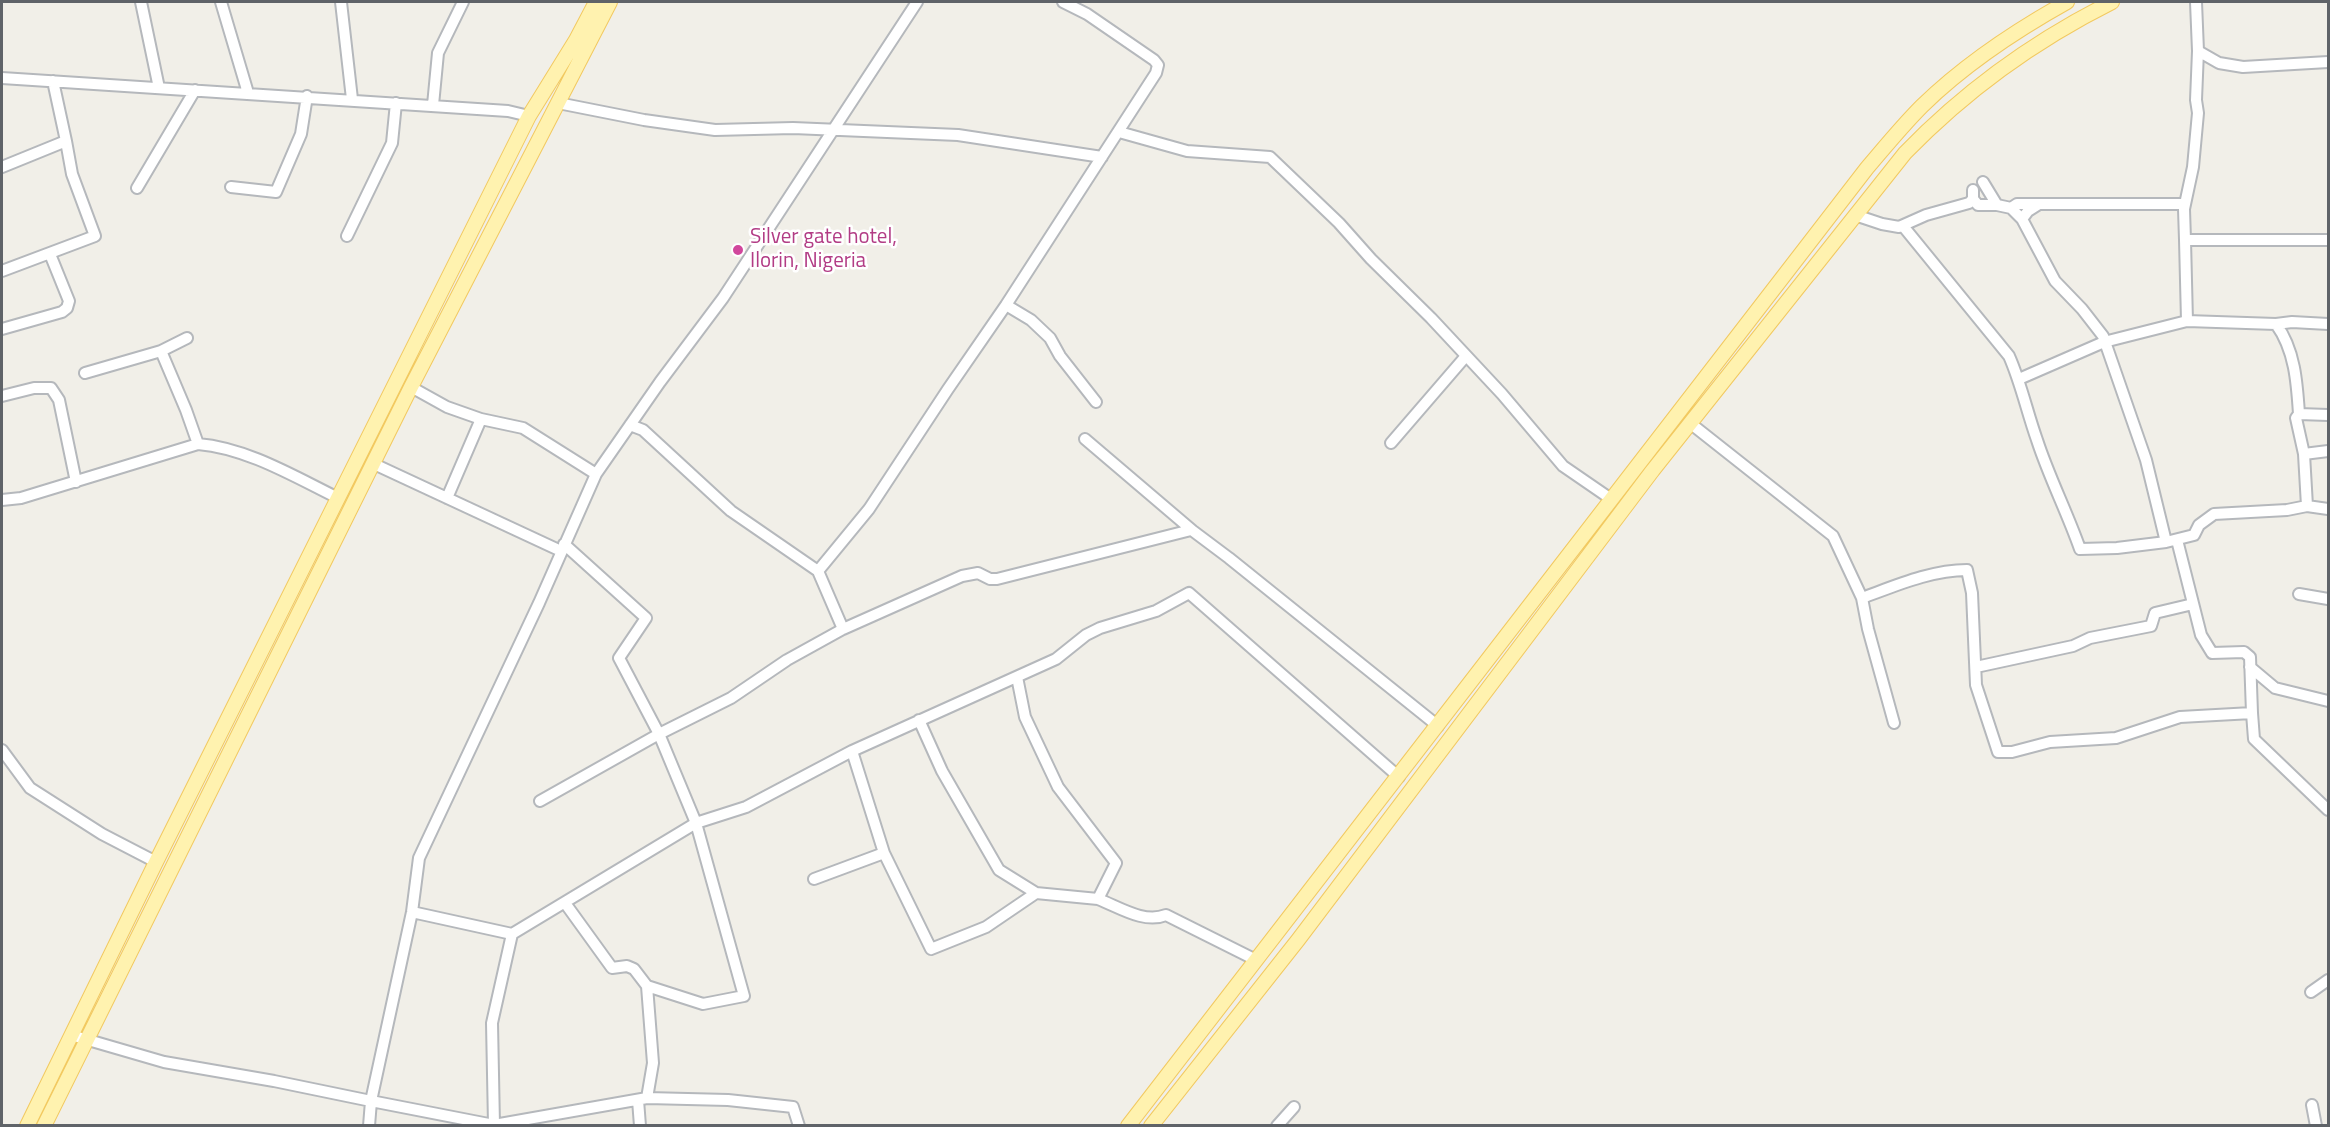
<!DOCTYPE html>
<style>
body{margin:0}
#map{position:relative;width:2330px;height:1127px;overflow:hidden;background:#f1efe8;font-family:"Titillium Web",sans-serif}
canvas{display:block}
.frame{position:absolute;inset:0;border:3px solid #5f6368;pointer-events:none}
</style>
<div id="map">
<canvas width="2330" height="1127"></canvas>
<div class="frame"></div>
</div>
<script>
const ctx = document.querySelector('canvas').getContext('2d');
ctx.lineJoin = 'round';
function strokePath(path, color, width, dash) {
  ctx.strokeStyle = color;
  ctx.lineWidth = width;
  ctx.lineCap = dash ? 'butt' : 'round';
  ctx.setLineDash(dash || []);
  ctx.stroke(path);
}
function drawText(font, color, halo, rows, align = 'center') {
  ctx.font = font + ' "Titillium Web",sans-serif';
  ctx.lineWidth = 5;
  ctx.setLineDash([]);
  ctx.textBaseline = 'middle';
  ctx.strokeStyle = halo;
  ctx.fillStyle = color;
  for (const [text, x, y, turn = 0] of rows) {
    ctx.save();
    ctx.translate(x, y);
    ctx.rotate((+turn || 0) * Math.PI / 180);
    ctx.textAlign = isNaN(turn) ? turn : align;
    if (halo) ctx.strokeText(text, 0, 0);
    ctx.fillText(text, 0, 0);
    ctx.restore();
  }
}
const minor = new Path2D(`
 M141,2l18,86
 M221,2l27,91
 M341,2l11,97
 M2196,2l2,49 -2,49 2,13 -5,54 -9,42 1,31h143
 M2198,51l21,12 24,4 85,-5
 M2,78l506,33 21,5
 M558,103l86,17 71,10 78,-2 165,7 144,22
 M433,105l5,-52 25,-51
 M1119,132l68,19 83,6 69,66 32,36 60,59 71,76 61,72 48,33
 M2,167l64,-26 -13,-60
 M1983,182l14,23 14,3
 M231,187l45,5 25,-58 6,-38
 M137,188l58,-98
 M1973,190v9l5,6h19
 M2039,204h146
 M1855,215l27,9 17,3 27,-12 43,-12 4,-4
 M2022,219l-11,-11 6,-4h22l-11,7 -6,8 33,62 27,28 21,27 43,124 20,82 28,-7 5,-10 15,-11 73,-4 20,-4
 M1903,226l106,130c12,27 18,56 28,84 12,37 30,72 43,109l37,-1 49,-6
 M347,236l45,-93 4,-40
 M2185,240l2,81
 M2,271l93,-35 -23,-62 -6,-33
 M1006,305l25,15 19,18 10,18 36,46
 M2328,324l-36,-2 -16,2c19,26 21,59 23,90l29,1
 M2,329l60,-17 5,-4 2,-7 -19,-47
 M161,351l25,59 12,34
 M85,373l76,-22 26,-13
 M2019,379l85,-37 83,-21 89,3
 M411,387l36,20 34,12
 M2,396l32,-8h17l8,12 17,82
 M2299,414l-3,4 8,36 24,-3
 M1690,423l143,113 29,62c33,-12 69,-28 105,-28l5,23 4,92 22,67h14l38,-10 66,-4 64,-21 72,-4 -2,-56 -6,-5 -32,1 -11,-18 -24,-95
 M630,425l13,5 88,81 87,60 25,58
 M1085,439l108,92 36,27 209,168
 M1391,443l75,-87
 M2304,454l3,52 21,3
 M374,464l187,87
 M447,498l34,-79 42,9 73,46
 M2,500l19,-2 177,-54c49,4 97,33 140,54
 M564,544l82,74 -27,40 40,76 37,89 48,173 -41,8 -56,-18
 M818,571l51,-62 79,-120 58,-84 150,-232 2,-8 -4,-5 -67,-46 -24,-12
 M2299,594l29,5
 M1862,598l6,31 26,94
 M1976,667l97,-21 17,-8 61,-12 4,-13 38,-9
 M2250,667l25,21 53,13
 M1017,677l8,40 33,70 58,76 -18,36 -62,-6
 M2252,713l2,26 74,71
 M2,750l28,38 72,46 54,28
 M852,751l32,102 47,96 55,-22 50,-34 -37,-23 -57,-99 -23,-51
 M540,801l119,-67 72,-36 56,-38 56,-31 119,-53 16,-3 12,6h7l194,-49
 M814,879l70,-26
 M1098,899c21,8 46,25 68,16l90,45
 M565,903l47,65 15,-2 7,3 13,17 6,77 -6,35
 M412,912l100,22 184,-111 50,-16 106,-56 204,-92 30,-24 14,-7 56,-17 33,-18 210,184
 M2311,992l17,-12
 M71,1035l93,27 110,19 97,20 41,-189 7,-54 120,-255 57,-129 64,-92 63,-84 194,-296
 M638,1100l2,26
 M2312,1105l4,21
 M494,1125l-2,-102 20,-89
 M369,1126l2,-25 123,24 153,-27 81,2 65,7 6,19
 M1277,1126l17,-19`);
const major = new Path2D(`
 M27,1126l129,-264 373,-746 47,-76 20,-38
 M44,1126l367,-739 199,-385
 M1128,1126l739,-958c18,-21 35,-42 55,-62 42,-41 93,-75 145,-104
 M1151,1126l147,-186 355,-470 252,-317c61,-63 129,-112 207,-151`);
const markers = [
 [738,250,6,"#d1479c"]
];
const hotelNames = [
 ["Silver gate hotel,",750,238],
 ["Ilorin, Nigeria",750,262]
];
strokePath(minor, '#b5b8bc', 14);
strokePath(major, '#f2c960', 16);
strokePath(minor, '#fff', 10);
strokePath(major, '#fff2af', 14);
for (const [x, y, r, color] of markers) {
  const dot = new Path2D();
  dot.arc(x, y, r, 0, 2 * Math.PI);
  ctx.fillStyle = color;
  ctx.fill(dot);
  strokePath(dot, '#fff', 2);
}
drawText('21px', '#b23c85', '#fff', hotelNames, 'left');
</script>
